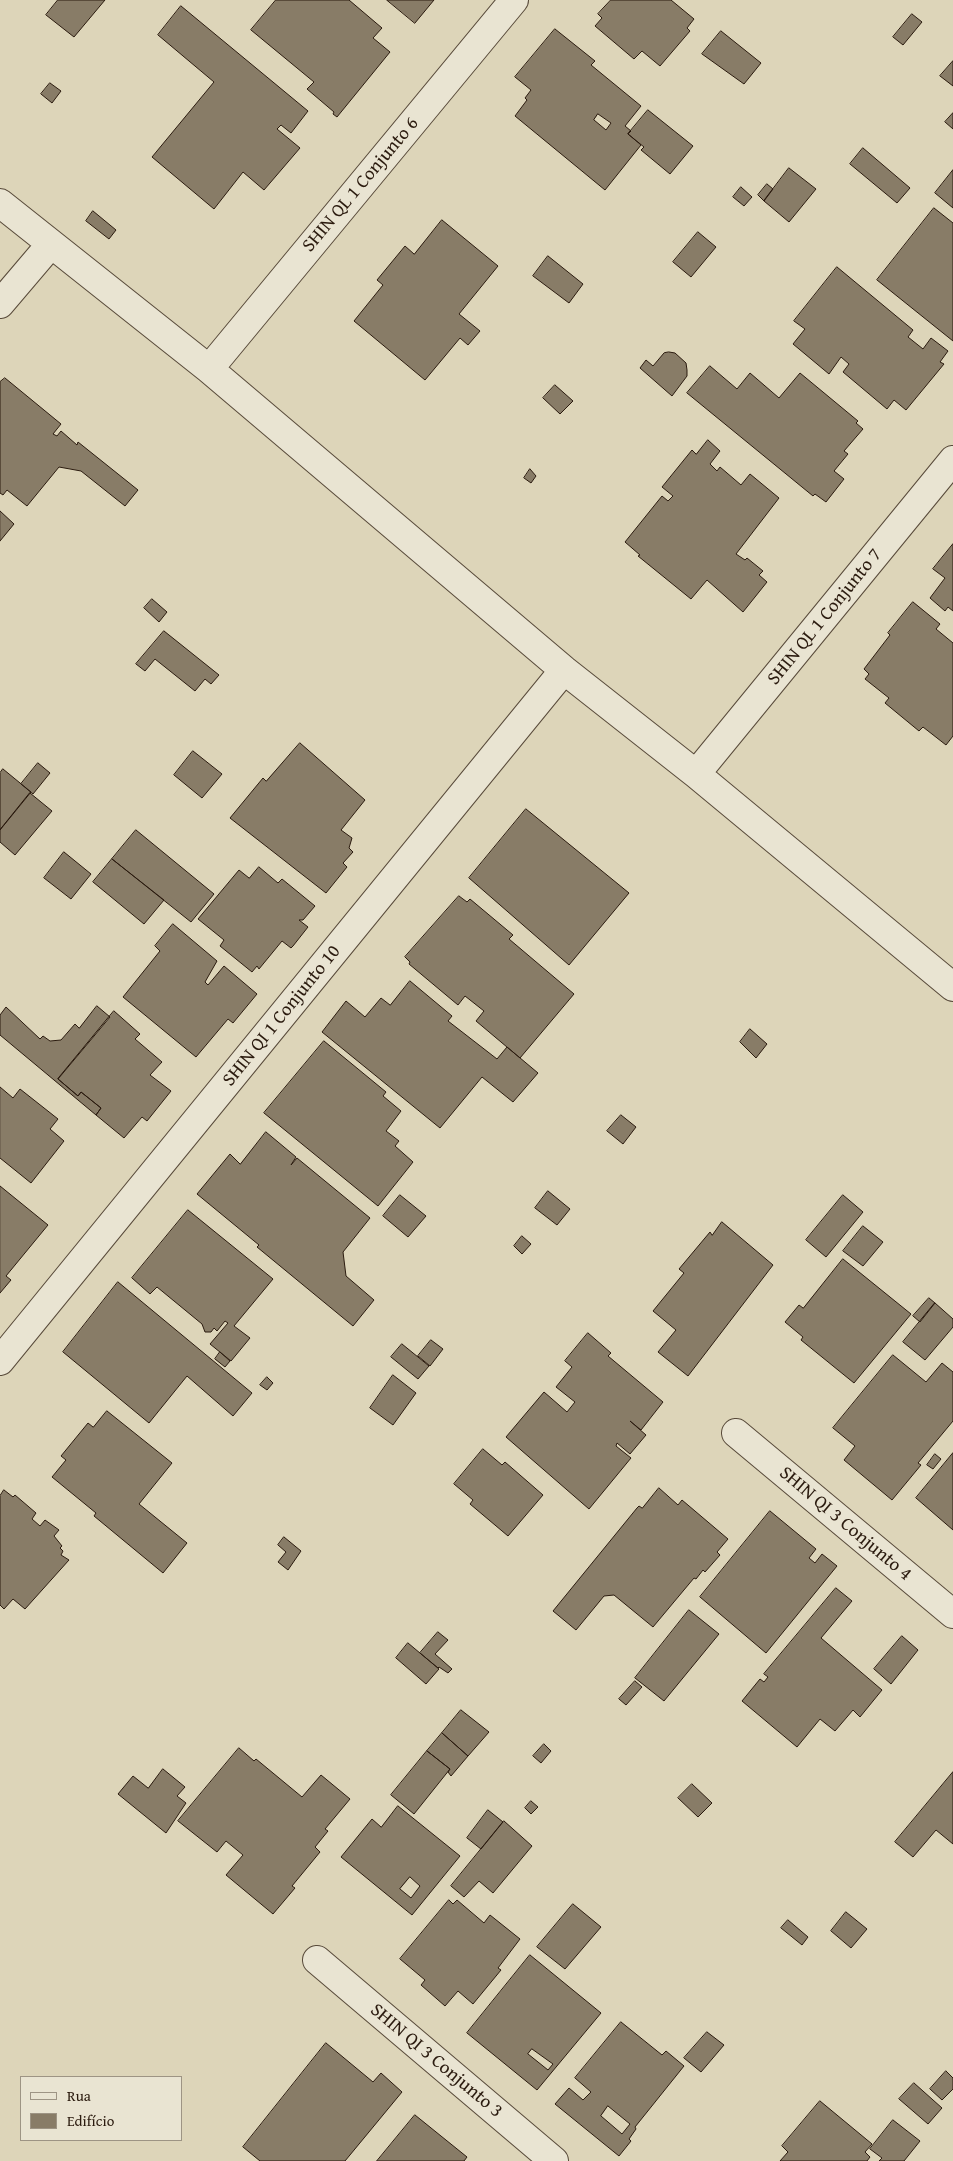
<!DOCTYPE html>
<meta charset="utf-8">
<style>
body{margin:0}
#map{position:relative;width:953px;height:2161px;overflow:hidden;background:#ddd5b9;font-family:"Gentium Book Plus",serif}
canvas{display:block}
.legend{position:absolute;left:20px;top:2076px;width:162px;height:65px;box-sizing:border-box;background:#e9e4d2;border:1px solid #9d9484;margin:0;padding:6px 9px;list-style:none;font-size:15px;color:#2b1b0f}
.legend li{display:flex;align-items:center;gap:10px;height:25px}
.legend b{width:25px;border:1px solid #9d9484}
</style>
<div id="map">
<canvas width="953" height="2161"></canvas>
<ul class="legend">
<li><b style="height:6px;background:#e9e4d2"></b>Rua</li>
<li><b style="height:14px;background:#887c67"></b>Edifício</li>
</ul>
</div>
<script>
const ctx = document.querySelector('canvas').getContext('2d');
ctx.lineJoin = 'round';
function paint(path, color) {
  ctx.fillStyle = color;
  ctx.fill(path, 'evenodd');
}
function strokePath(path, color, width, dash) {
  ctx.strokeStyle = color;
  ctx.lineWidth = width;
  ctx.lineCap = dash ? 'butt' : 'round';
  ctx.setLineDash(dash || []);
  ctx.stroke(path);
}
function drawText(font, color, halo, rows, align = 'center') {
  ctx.font = font + ' "Gentium Book Plus",serif';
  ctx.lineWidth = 4;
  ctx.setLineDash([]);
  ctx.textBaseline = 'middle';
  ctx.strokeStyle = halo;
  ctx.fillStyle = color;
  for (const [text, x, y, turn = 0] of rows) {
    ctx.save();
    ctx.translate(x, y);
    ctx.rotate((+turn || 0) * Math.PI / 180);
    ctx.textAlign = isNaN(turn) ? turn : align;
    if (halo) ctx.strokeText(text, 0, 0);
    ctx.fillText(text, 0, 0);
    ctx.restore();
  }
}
const building = new Path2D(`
 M58,0h47l-31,37 -28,-22z
 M276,0h73l33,28 -9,10 17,14 -53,65 -4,-3 1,-2 -27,-23 7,-7 -63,-52z
 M387,0h47l-19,23z
 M611,0h60l23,19 -7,9 3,3 -30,35 -18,-15 -8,8 -39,-33 7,-8 -4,-4z
 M181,6l127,105 -17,22 -10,-8 -4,4 23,19 -36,42 -21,-18 -29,37 -62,-52 62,-75 -56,-47z
 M912,14l10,8 -19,23 -10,-8z
 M555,29l40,32 -4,4 50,41 -16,20 6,5 -3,3 13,11 -36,45 -90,-74 12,-16 -2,-2 6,-8 -16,-13zM598,114l13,9 -5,7 -12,-10z
 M721,31l40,32 -17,21 -42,-30z
 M953,61v25l-13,-10z
 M50,83l11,8 -9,12 -11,-9z
 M648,110l45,36 -23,28 -29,-24 3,-3 -16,-13z
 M953,113v16l-8,-7z
 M863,148l47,40 -13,15 -47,-39z
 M789,168l27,21 -27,33 -25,-21z
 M953,170v38l-18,-15z
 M767,184l6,5 -9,12 -6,-6z
 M741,187l11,10 -8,9 -11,-9z
 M934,208l19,15v118l-76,-61z
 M93,211l23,19 -7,9 -23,-18z
 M442,220l56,46 -39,48 21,17 -12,14 -8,-7 -35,42 -71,-59 29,-36 -6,-5 28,-34 9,8z
 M698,232l18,15 -25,30 -18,-15z
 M548,256l35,28 -14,19 -36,-27z
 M837,267l76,63 -5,7 15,12 8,-11 17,13 -8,11 4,2 -38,46 -12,-10 -7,9 -44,-37 6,-8 -8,-7 -12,17 -36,-30 12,-15 -11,-8z
 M669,352l6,1 11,10 1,7v6l-15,20 -32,-28 6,-8 7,6 11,-13z
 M710,366l27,23 13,-16 29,25 21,-25 58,48 -2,2 7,6 -19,22 4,3 -14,17 10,8 -18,23 -11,-8 -2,2 -126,-103z
 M5,378l56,46 -8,10 4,2 4,-5 16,14 1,-3 60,48 -13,16 -44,-35 -22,-4 -32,39 -20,-16 -4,5 -3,-2v-111z
 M555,385l18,16 -13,13 -17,-16z
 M708,440l12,11 -10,13 7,7 3,-4 21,18 9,-11 29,24 -43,56 9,6 2,-2 16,13 -4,4 8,7 -24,30 -36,-32 -16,19 -53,-43 2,-1 -15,-13 37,-46 6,5 5,-5 -11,-9 30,-37 4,4z
 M530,469l6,7 -5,7 -7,-5z
 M0,511l14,13 -14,17z
 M953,544v67l-5,-4 -3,4 -15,-13 15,-20 -12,-9z
 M152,599l15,13 -8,10 -15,-14z
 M913,602l27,22 -4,5 17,14v93l-7,9 -23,-18 -4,4 -34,-28 4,-5 -24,-19 4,-5 -5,-5 26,-34 -2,-2z
 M164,631l55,44 -8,9 -6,-5 -10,12 -40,-32 -10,12 -9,-7z
 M300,743l65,57 -24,30 11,8 -3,10 4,4 -10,11 4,4 -21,26 -96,-75 33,-40 3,3z
 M193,751l29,23 -20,24 -28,-23z
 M38,763l12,10 -17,21 -12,-10z
 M3,769l28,23 -31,38v-57z
 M30,793l22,18 -37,44 -15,-13v-12z
 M526,809l103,84 -60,72 -100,-87z
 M136,830l78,64 -23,28 -79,-63z
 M64,852l27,22 -20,25 -27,-21z
 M112,859l52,41 -20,24 -51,-42z
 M259,867l19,16 4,-4 33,27 -12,14h-4l9,7 -15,19 -2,2 -9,-7 -23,28 -2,-3 -5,6 -32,-26 4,-6 -26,-21 41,-49 10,8z
 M459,896l8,6 3,-3 43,36 -4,4 65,55 -54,64 -44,-37 8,-10 -19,-15 -7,9 -49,-41 1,-2 -5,-5z
 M173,924l44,37 -12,21 3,3 16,-19 33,28 -24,29 -5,-4 -32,38 -73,-60 37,-46 -5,-5z
 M410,981l42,35 -4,5 49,38 10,-12 31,26 -25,29 -31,-25 -42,51 -118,-96 24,-31 19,16 16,-19 9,7z
 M97,1006l13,11 -52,62 20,17 3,-4 20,16 -5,7 -96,-80v-20l6,-8 34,32 3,-3 7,5 11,-1 14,-16 4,4z
 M114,1011l26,23 -5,5 27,23 -12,13 21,16 -24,30 -5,-4 -18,21 -28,-23 5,-7 -20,-16 -3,4 -20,-17z
 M750,1029l17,15 -11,14 -16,-16z
 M324,1041l62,51 -3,4 18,15 -15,20 13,10 -4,5 18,16 -35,44 -114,-93z
 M0,1087l13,11 7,-9 38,30 -8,10 14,12 -33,42 -31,-25z
 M621,1115l15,12 -13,17 -16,-13z
 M266,1132l30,25 -5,8 6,-7 73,60 -27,34 3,24 28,24 -21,26 -96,-79 2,-2 -62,-51 33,-40 10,10z
 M0,1186l48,39 -42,51 5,4 -11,13z
 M548,1191l22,18 -13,16 -22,-17z
 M400,1195l26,21 -18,21 -25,-21z
 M843,1195l20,17 -37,45 -20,-17z
 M188,1210l85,69 -39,47 16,12 -19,23 -21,-17 18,-21 -3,-2 -8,10 -3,-3 -3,4h-6l-3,-8 -45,-37 -7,7 -18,-16z
 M722,1222l51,43 -85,111 -30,-24 18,-22 -23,-19 31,-38 -5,-4 31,-37 2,3z
 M863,1226l20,16 -20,24 -20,-15z
 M522,1236l9,8 -9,10 -8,-8z
 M843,1259l68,55 -57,69 -53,-43 2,-3 -18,-15 14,-17 4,3z
 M118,1282l134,111 -19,23 -46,-40 -38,47 -86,-71z
 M929,1298l6,5 -15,19 -7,-6z
 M935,1303l18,16v8l-28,33 -22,-18z
 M588,1333l23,20 -3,3 55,46 -22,28 -11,-9 16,14 -16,19 -13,-11 -1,3 15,12 -42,51 -83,-72 38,-45 23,20 8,-10 -19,-15 16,-20 -7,-6z
 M431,1340l12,9 -13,17 -12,-10z
 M402,1344l27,22 -11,13 -27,-22z
 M220,1352l10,9 -5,6 -10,-8z
 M893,1355l33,27 16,-19 11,9v49l-35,42 3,2 -29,35 -48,-40 11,-14 -22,-18z
 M393,1375l23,18 -23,32 -23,-17z
 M267,1377l6,6 -6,7 -7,-5z
 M107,1411l65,52 -33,41 48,39 -24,30 -69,-57 2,-3 -44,-36 14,-17 -5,-4 27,-33 5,4z
 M483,1449l19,16 3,-3 38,33 -35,41 -38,-32 3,-4 -19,-16z
 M953,1453v77l-37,-32z
 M935,1454l6,5 -8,10 -6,-4z
 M659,1488l19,17 4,-5 46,39 -11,13 3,3 -15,17 -2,-2 -7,9 -2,-1 -41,49 -39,-32 -10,1 -28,34 -23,-19 84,-103 2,-2 3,2z
 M4,1490l9,7 2,-2 21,18 -4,6 8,7 5,-6 14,10 -5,6 8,10 -2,2 3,3 -2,4 8,5 -44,49 -12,-10 -9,10 -4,-4v-109z
 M770,1511l46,38 -7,9 6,5 7,-9 15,12 -71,87 -66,-56z
 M284,1537l17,14 -13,19 -10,-8 8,-10 -8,-7z
 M836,1588l16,13 -31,37 61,52 -22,27 -7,-7 -18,21 -15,-12 -23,28 -55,-46 18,-22 4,3 4,-5 -4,-3z
 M689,1610l30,24 -55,67 -29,-23z
 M438,1632l10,8 -13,14 17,15 -4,4 -9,-6 -1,1 -18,-15z
 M902,1636l16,14 -27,34 -17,-15z
 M408,1643l31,26 -13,15 -30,-26z
 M635,1681l7,6 -16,18 -7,-6z
 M461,1710l28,22 -21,24 -26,-23z
 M442,1733l26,23 -17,20 -3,-4 2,-3 -23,-18z
 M544,1744l7,7 -10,12 -8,-7z
 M239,1748l15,13 2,-2 46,38 19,-22 29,24 -25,30 3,2 -13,16 5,5 -28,34 3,2 -22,26 -47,-39 17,-20 -17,-14 -9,11 -39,-31z
 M427,1751l23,18 -36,45 -23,-19z
 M163,1769l22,18 -8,9 9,7 -20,30 -48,-39 15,-18 15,12z
 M953,1772v72l-17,-14 -23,27 -18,-15z
 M692,1784l20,19 -14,14 -20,-19z
 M531,1801l7,6 -7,7 -6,-6z
 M398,1806l62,50 -48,59 -71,-58 31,-38 9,8zM410,1877l10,9 -9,12 -11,-9z
 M488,1810l15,12 -22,27 -14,-11z
 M504,1821l28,25 -39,47 -14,-12 -15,16 -13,-11z
 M449,1900l4,4 4,-4 27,23 6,-8 30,24 -22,29 3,2 -28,34 -15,-13 -13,15 -24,-21 4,-5 -25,-21z
 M573,1904l28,23 -36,42 -28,-22z
 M846,1912l21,17 -16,19 -20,-17z
 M788,1920l20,17 -6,8 -21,-17z
 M530,1955l71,58 -64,77 -70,-57zM532,2049l21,15 -5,6 -20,-16z
 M621,2022l41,33 4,-4 18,15 -49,61 1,2 -7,10 2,2 -12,15 -64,-52 14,-16 14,12 8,-8 -16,-14zM608,2106l22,18 -8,10 -21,-18z
 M707,2032l17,13 -23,27 -17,-14z
 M326,2043l47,39 8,-9 21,19 -57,69h-85l-17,-14z
 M946,2071l7,7v11l-11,11 -12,-11z
 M914,2083l28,25 -14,16 -29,-25z
 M820,2101l52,43 -7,8 5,5 -3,4h-87l8,-9 -6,-6z
 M415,2115l52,42 -3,4h-87z
 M893,2120l27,21 -16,20h-25l3,-3 -12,-9z`);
const minor = new Path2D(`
 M0,203l209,166 355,301 132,104 257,213
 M0,304l51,-60
 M209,369l305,-369
 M696,774l257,-314
 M0,1361l564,-691
 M736,1433l217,181
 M317,1960l237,201`);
const streetNames = [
 ["SHIN QL 1 Conjunto 6",361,185,-50],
 ["SHIN QL 1 Conjunto 7",825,617,-51],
 ["SHIN QI 1 Conjunto 10",282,1016,-51],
 ["SHIN QI 3 Conjunto 4",845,1524,40],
 ["SHIN QI 3 Conjunto 3",436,2061,40]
];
paint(building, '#887c67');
strokePath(building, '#2b1b0f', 1);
strokePath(minor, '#584a3a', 30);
strokePath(minor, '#e9e4d2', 28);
drawText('19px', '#2b1b0f', '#e9e4d2', streetNames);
</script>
